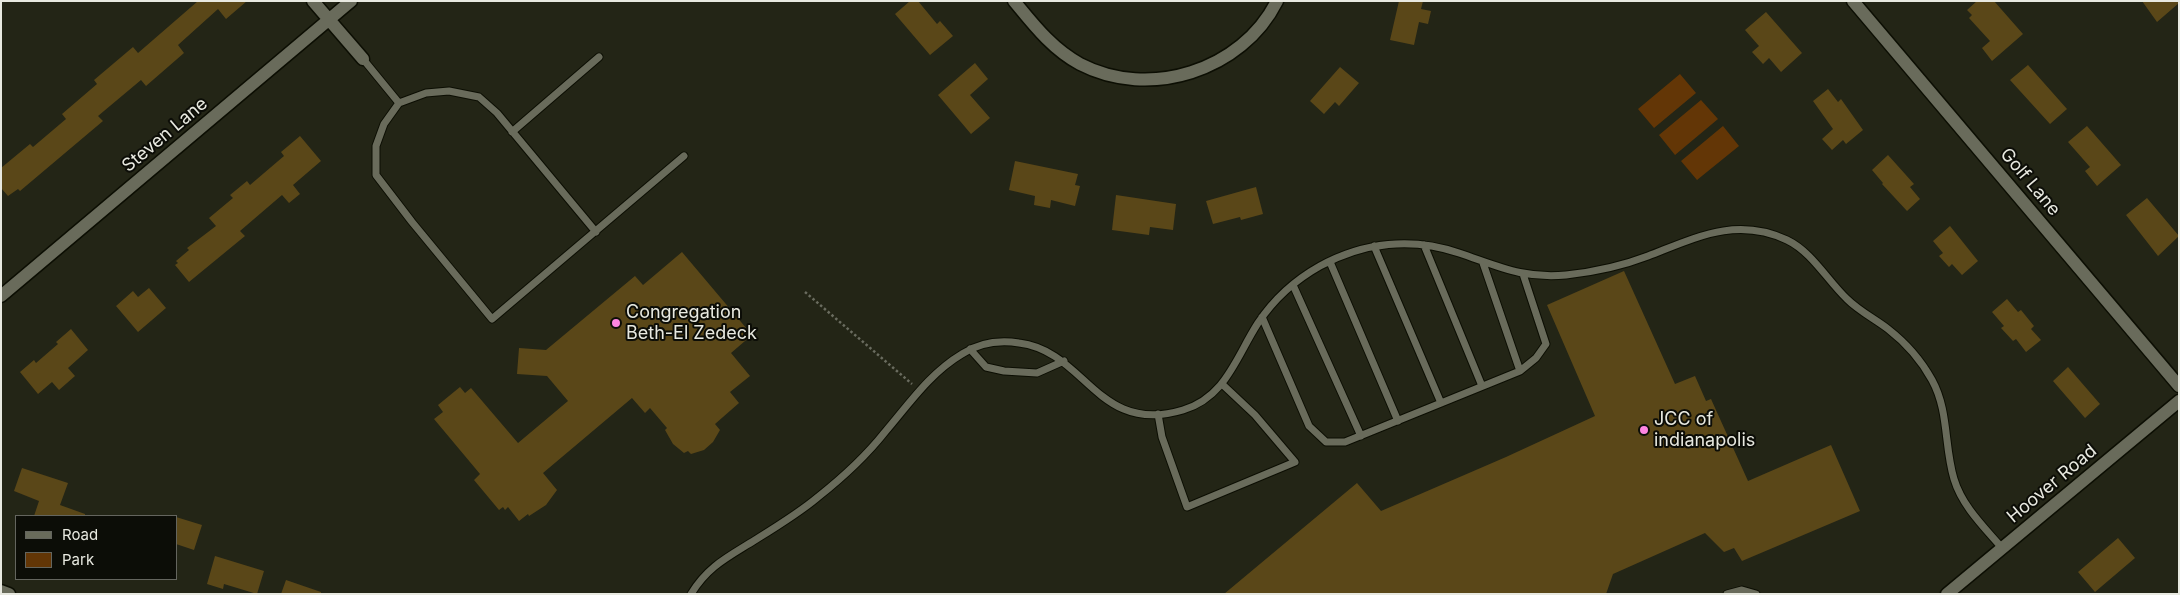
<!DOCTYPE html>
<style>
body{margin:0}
#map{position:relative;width:2180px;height:595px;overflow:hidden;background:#232516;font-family:Inter,sans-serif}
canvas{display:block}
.frame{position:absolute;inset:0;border:2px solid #e8e9e0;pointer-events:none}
.legend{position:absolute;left:15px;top:515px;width:162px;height:65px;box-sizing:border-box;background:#0c0d07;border:1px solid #64655e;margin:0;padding:6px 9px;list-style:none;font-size:15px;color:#e8e9e0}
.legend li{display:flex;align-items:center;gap:10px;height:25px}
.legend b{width:25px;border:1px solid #64655e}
</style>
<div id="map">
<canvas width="2180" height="595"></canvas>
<div class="frame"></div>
<ul class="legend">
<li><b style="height:6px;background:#696b5b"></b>Road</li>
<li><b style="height:14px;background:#633606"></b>Park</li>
</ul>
</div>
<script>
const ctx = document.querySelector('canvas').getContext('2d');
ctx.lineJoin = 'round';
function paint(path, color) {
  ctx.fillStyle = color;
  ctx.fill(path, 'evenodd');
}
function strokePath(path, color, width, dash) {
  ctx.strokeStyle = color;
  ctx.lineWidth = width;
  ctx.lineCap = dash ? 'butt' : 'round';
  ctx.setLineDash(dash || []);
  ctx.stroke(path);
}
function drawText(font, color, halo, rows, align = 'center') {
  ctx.font = font + ' Inter,sans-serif';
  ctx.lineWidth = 4;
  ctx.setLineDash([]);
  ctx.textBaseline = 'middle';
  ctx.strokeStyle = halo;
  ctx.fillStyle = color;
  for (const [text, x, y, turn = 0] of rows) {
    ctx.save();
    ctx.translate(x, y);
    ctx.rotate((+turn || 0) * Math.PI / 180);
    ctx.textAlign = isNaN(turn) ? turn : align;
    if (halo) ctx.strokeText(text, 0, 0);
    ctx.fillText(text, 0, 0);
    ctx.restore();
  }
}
const green = new Path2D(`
 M1680,74l16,19 -42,35 -16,-19z
 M1701,100l17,19 -43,36 -16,-20z
 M1723,126l16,20 -42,34 -16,-19z`);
const building = new Path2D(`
 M198,1h49l-21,18 -8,-10 -40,36 6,8 -38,33 -5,-6 -43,36 5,5 -83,70 -2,-2 -10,7 -7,-8v-20l29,-24 3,3 33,-28 -4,-5 35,-30 -3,-4 39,-33 5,6z
 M910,1h8l19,23 3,-3 13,15 -23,19 -35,-41z
 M1399,1h24l-2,8 10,2 -3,13 -9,-2 -5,23 -24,-5z
 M1977,1h17l29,33 -31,27 -10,-13 8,-7 -21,-23 3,-3 -5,-5z
 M2142,1h37v2l-22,19z
 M1766,12l36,41 -21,19 -12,-14 -6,6 -11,-12 7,-6 -14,-16z
 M975,63l13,16 -18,16 20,23 -19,16 -33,-39z
 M2028,65l39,44 -17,15 -40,-44z
 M1340,67l19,16 -20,23 -4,-4 -11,12 -14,-13z
 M1828,89l10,13 3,-3 22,31 -17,14 -3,-4 -11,10 -10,-11 11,-10 -20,-28z
 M2087,126l34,39 -24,21 -12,-15 5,-4 -22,-25z
 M300,136l21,25 -28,24 7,9 -11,9 -7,-8 -42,36 5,5 -56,46 -14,-17 3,-2 -2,-2 13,-11 -2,-2 29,-22 -7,-8 24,-20 -3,-3 17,-14 3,4 34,-29 -3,-4z
 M1888,155l26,29 -4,3 10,12 -13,12 -25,-27 1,-1 -11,-13z
 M1015,161l63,13 -3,11 5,1 -5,20 -24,-6 -1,8 -16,-3 1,-9 -26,-6z
 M1256,187l7,27 -22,6 -1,-3 -27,7 -7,-23z
 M1116,195l60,9 -3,26 -23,-3 -1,8 -37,-5z
 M2147,198l32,38 -21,20 -32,-41z
 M1950,226l28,35 -16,14 -10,-11 -3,3 -10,-11 4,-3 -10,-12z
 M682,252l70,83 -21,18 19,23 -20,16 9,11 -24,21 5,6 -7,12 -9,8 -13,4 -3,-3 -4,2 -11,-9 -8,-14 2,-2 -17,-20 -5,5 -13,-15 -89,75 14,17 -11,15 -17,11 -1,-2 -9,7 -11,-14 -3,3 -2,-3 -4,3 -25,-30 6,-6 -46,-55 9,-7 -5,-7 22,-18 5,6 6,-5 47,55 50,-42 -21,-25 -30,-2 2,-26 27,2 89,-74 8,9z
 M1624,271l51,113 20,-8 11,25 5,-2 37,82 83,-36 29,66 -118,50 -8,-13 -10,4 -19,-19 -92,41 -7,20h-382l133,-111 24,28 125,-54 89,-41 -48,-111z
 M149,288l17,20 -28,24 -22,-26 17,-15 5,6z
 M2007,299l11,13 3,-2 13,16 -3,3 10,11 -15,12 -10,-13 -3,2 -12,-13 3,-2 -12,-14z
 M71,329l17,21 -20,18 7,8 -16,14 -7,-8 -14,12 -18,-22 14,-12 2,3 22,-19 -2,-2z
 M2068,367l32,37 -15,14 -32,-37z
 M22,468l46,15 -8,22 25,9v2h-51l5,-15 -25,-10z
 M176,517l26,8 -8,25 -18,-6z
 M2118,538l17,20 -40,34 -17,-20z
 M215,556l49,15 -7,23 -33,-10 -1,5 -16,-5z
 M286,580l35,12v2h-40z`);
const path = new Path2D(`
 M805,292l107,92`);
const service = new Path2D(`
 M363,59l36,44
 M512,132l87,-75
 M596,232l-99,-119 -18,-16 -30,-6 -23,2 -27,10 -15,21 -8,22v29l36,47 80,97 192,-163
 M1424,245l58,141
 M1374,246l67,157
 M1330,262l68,159
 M1483,263l37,108
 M1293,285l68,151
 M1262,317l47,109 17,16h19l175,-71 16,-13 10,-14 -23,-70
 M970,349l16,18 18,4 33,2 27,-12
 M1158,414l4,23 25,70 108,-45 -40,-47 -33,-31
 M691,594c17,-28 37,-37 64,-54 21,-13 44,-27 63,-43 24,-19 48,-41 67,-65 24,-28 45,-59 77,-78 17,-11 37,-14 57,-11 67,8 78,93 164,67 43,-13 53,-53 75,-87 16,-24 37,-43 62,-57 44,-24 92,-29 139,-13 39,13 64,26 107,22 28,-3 56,-9 82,-19 47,-18 88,-40 139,-16 25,12 40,40 60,59 12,12 28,20 41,30 18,14 33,31 44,51 17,31 12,66 22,99 8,27 30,48 48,69
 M1727,594l15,-4 14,4`);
const minor = new Path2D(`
 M313,1l50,58
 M1014,1c19,23 38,48 66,63 69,36 162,7 197,-63
 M1853,1l326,385
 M1,296l350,-295
 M1,591l8,3`);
const tertiary = new Path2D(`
 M1947,594l232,-193`);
const markers = [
 [616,323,5,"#fe85e0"],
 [1644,430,5,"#fe85e0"]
];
const streetNames = [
 ["Steven Lane",165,135,-40],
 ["Golf Lane",2030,182,50],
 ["Hoover Road",2052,484,-40]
];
const poiNames = [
 ["Congregation",626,313],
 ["Beth-El Zedeck",626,334],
 ["JCC of",1654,420],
 ["indianapolis",1654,441]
];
paint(green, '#633606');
paint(building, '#5a4718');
strokePath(service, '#0c0e03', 9);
strokePath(minor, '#0c0e03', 15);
strokePath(tertiary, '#0c0e03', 15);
strokePath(path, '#6a6c5f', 2.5, [2.5, 2.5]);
strokePath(service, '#696b5b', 7);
strokePath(minor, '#696b5b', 12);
strokePath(tertiary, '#696b5b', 12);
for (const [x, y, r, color] of markers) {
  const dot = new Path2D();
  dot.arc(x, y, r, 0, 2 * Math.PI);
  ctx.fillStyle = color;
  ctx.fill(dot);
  strokePath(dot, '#0c0d07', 2);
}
drawText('18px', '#e8e9e0', '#0c0d07', streetNames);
drawText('18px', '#e8e9e0', '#0c0d07', poiNames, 'left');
</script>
